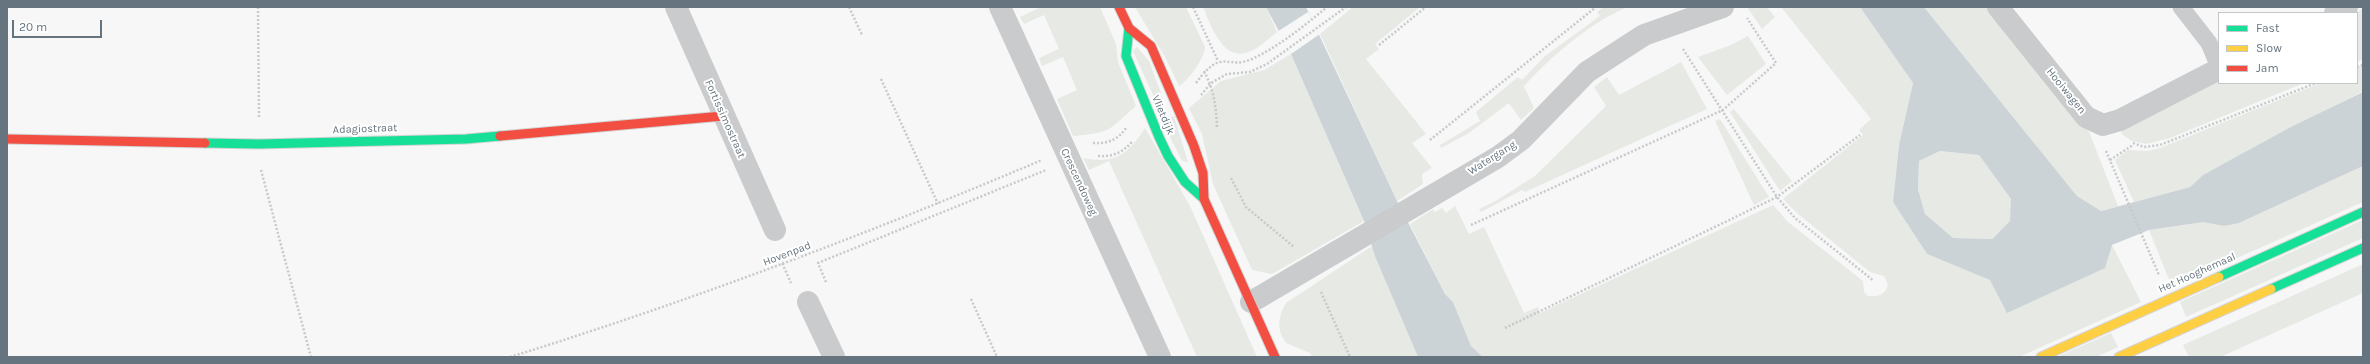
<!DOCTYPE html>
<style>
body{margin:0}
#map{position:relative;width:2370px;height:364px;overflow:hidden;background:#f7f7f7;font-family:Karla,sans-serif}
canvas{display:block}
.frame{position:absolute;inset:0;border:8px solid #65747e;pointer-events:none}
.legend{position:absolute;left:2218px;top:12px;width:140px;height:72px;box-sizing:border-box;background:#fff;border:1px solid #c1c7cb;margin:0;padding:5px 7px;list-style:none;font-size:12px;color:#65747e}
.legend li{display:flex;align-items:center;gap:8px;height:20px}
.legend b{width:20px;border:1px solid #c1c7cb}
.scale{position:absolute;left:12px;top:20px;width:90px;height:18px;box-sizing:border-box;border:2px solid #65747e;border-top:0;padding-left:5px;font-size:12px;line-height:14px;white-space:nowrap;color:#65747e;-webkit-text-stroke:3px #fff;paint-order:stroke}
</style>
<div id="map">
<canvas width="2370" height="364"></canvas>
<div class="frame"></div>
<ul class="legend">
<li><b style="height:5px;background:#16e098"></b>Fast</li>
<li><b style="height:5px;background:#ffcf43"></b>Slow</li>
<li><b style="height:5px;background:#f24e42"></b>Jam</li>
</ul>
<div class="scale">20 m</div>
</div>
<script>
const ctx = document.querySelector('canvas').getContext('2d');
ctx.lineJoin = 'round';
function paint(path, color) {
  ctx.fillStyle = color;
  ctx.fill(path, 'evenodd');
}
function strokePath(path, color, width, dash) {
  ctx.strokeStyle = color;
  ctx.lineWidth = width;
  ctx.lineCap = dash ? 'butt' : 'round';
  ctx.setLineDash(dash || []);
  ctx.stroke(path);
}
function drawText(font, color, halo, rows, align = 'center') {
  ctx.font = font + ' Karla,sans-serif';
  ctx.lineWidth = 4;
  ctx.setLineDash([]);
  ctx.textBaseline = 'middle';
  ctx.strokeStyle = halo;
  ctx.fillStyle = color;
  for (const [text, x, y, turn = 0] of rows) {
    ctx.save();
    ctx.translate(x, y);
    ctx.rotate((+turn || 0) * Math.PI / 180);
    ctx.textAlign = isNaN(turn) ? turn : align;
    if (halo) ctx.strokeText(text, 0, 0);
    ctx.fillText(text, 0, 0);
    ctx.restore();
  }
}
const green = new Path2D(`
 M1041,7h59l16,37 2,18 18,44c-30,26 -23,26 -63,30l-16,-37 20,-9 -14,-33 -21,9 -3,-8 20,-9 -15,-34 -20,9 -4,-7z
 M1135,7h51l19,40c-1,12 -16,33 -26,39l-14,-29z
 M1203,7h63l11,25c-8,6 -18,16 -28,20 -27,10 -38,-27 -46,-45z
 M1353,7h67l-45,37 4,5 -13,10 60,75 -14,9 20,25 -10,6 1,10 -26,17 -77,-167z
 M1604,7h23c-41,19 -73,47 -103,79l10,22 -13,12 -12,-17 -40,30 -28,15 -1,-3 40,-24 -4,-9 42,-35 4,3 23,-24 55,-40 -3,-4z
 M1747,7h20l8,10 -13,12z
 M1781,7h79l53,76 -14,62 -6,57 34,52 64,26 121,-35 29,57 -122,55h-536l-12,-11 -18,-44 -8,-8 -35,-70 23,-15 2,3 7,-4 4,5 9,-7 14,28 15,-7 40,86 14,-6 2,6 233,-108 15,17 75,59 1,11 4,4c10,1 17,-1 20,-11l-4,-9 -14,-4 -72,-58 -15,-15 80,-64 -4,-5 12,-11z
 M1924,7h64l100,122 30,77 -17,5 -24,-15z
 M2363,9v50l-6,3v-49h-3z
 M1748,36l18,28 -39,31 -29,-38 33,-12z
 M1137,47l12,14 12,32 -7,4 -21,-46z
 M1291,54l73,167 -92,53 -20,-4 -39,-86 -11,-50 -13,-26 32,-27 43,-11z
 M1681,62l26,47 -182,83 -3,-2 -41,22 -2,-3 15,-7 41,-26 71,-70 -12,-19 13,-10 12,18z
 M2363,65v26l-160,84 -13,12 -56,15 -19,-42 13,-10 20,1 12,-3 161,-65h36v-15z
 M2219,78v5h85l-134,55 -24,6 -14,-3 -9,-6 -5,-8z
 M1734,109l58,72 -12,10 -50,-79z
 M1174,116l14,46 -6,-1 -20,-40z
 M1720,119l49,78 -15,8 -39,-84z
 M1145,128l45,78 67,151h-60l-88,-196 -20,9 -6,-12c33,7 46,-5 62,-30z
 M1940,151l39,4 32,44v22l-20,18 -39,-1 -27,-24 -7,-25 1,-28z
 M2363,166v36l-191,85 -23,-57 55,-8 35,1z
 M2363,220v18l-177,79 -6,-15z
 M1372,246l46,111h-106l-2,-4 -24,-10c-10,-13 -8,-27 0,-40z
 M2363,264v29l-143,64h-31l-6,-12z
 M2111,333l7,14 -22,10h-39z`);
const water = new Path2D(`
 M1266,7h40l91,194 48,93 8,8 18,44 12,11h-65l-43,-101 -11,-35 -73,-167z
 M1860,7h64l153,189 24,15 89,-24 13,-12 88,-48 72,-35v74l-124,57 -15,3 -20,-4 -55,8 -37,15 -7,23 -98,45 -17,-33 -63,-26 -34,-52 6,-57 14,-62zM1940,151l39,4 32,44 -1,22 -18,18 -39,-1 -28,-24 -7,-25 1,-28z`);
const pier = new Path2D(`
 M1308,12l12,22 -29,20 -14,-22z`);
const path = new Path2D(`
 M258,7l1,110
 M849,7l13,28
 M1193,7l25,54
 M1379,45l47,-38
 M1683,49l94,148 18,21 79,63
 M2357,67l6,-2
 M1204,71c10,19 12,35 13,56
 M881,79l57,125
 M1196,83c28,-38 30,-11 58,-25 27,-13 50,-32 73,-51
 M1201,95l10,-12 16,-9 23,-2 17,-8 79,-57
 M1430,140l166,-133
 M1093,143c14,1 25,-3 33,-15
 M2133,143l11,4 16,-2 156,-62
 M2106,151l53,124
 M1098,156c14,1 24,-3 34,-14
 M2110,160l23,-15
 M261,170l50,187
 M1231,178l15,29 48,40
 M1471,225l252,-115 53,-47 -29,-45
 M779,256l12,27
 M826,282l-8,-19 228,-93
 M1321,292l29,65
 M971,299l26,58
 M1505,328l272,-131 83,-62
 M510,357c181,-56 357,-123 532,-197`);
const lane = new Path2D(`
 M2181,7l28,36 10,24`);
const street = new Path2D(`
 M676,7l99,223
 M1000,7l160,350
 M1998,7l88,110 17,8 17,-5 99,-51
 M2335,13l12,-6
 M808,302l26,55
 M1251,302l247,-145 23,-17 66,-68 57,-37 79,-28`);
const fast = new Path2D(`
 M1129,28l-3,28 33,81 9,19 17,26 19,17
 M205,143l54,1 207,-5 34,-3
 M2219,277l144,-65
 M2271,289l92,-41`);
const slow = new Path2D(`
 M2041,357l178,-80
 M2119,357l152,-68`);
const jam = new Path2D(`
 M1119,7l10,21 22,18 43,100 9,27 1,26 71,158
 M500,136l223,-20
 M7,139l198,4`);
const streetNames = [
 ["Hooiwagen",2066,91,51],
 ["Vlietdijk",1163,115,67],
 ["Fortissimostraat",725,119,66],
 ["Adagiostraat",365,129,-2],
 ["Watergang",1492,158,-32],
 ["Crescendoweg",1079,182,65],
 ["Hovenpad",787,254,-21],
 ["Het Hooghemaal",2197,273,-24]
];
paint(green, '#e6e9e4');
paint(water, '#ccd3d6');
paint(pier, '#f7f7f7');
strokePath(fast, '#d3d4d5', 11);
strokePath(slow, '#d3d4d5', 11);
strokePath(jam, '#d3d4d5', 11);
strokePath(path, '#c7c9ca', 2.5, [2, 2]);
strokePath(lane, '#cacbcc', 17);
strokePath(street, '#cacbcc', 22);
strokePath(fast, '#16e098', 9);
strokePath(slow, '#ffcf43', 9);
strokePath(jam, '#f24e42', 9);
drawText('11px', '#65747e', '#fff', streetNames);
</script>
